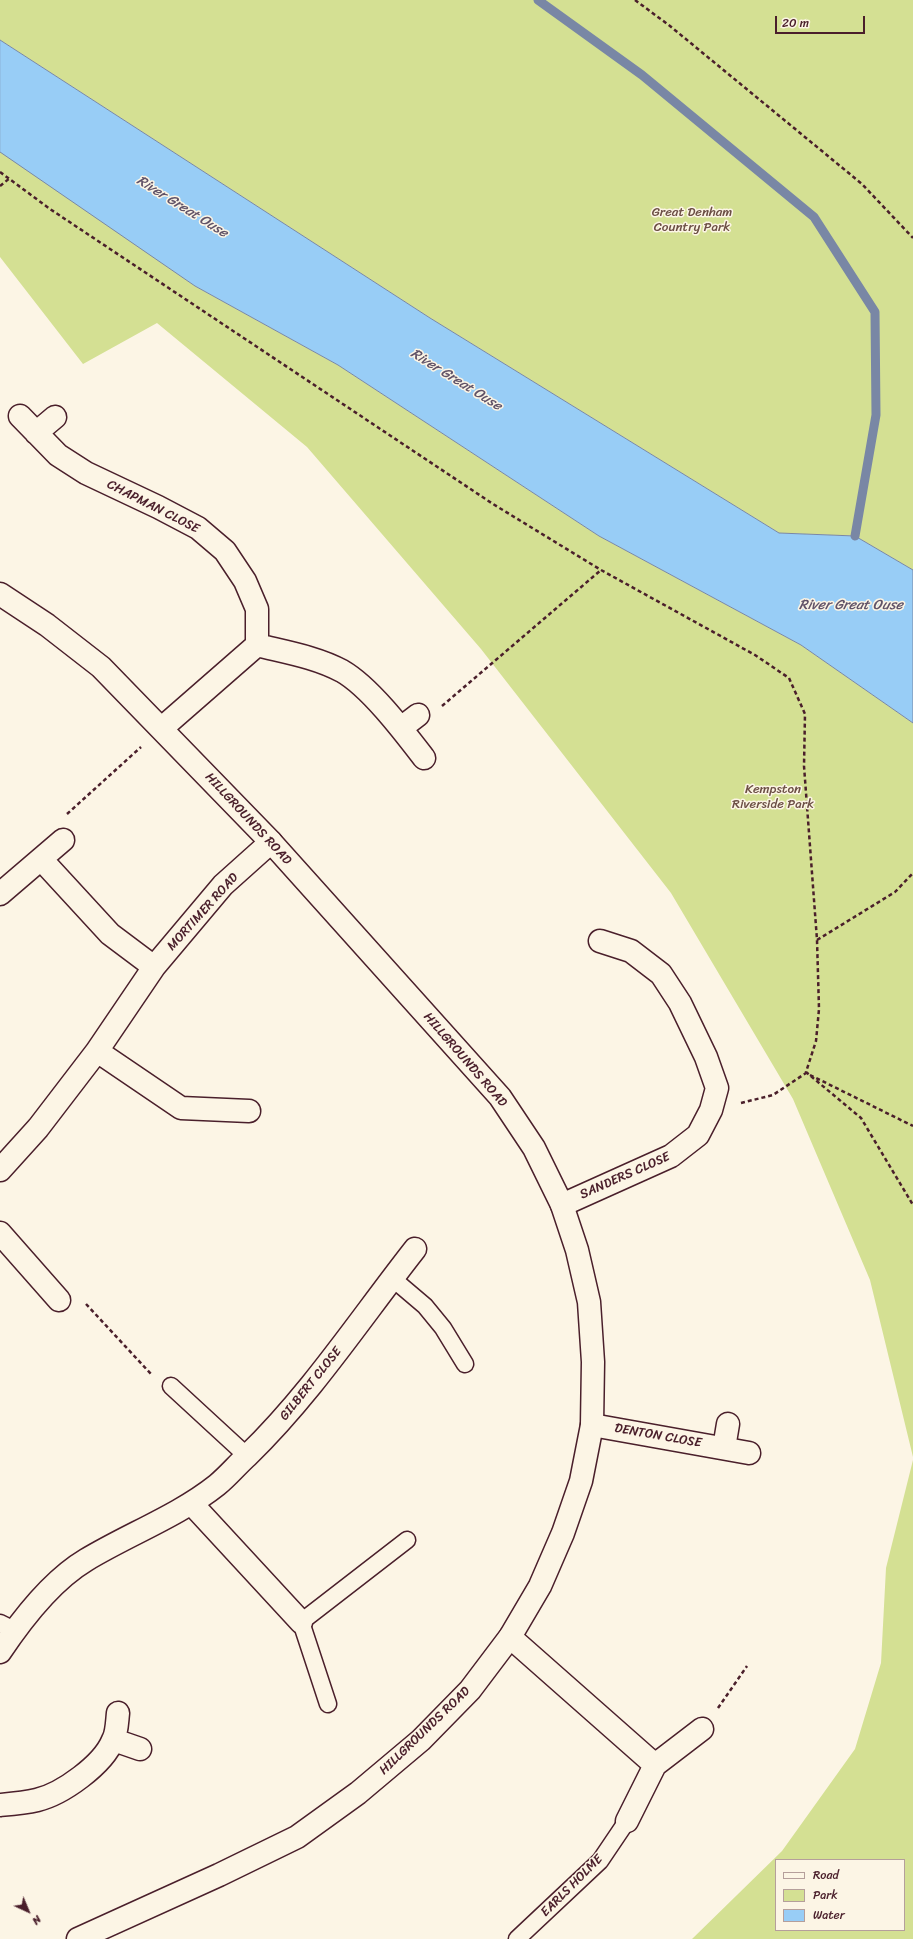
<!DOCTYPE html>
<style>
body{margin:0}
#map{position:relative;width:913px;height:1939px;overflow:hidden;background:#fcf5e5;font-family:Sriracha,sans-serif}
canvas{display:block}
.legend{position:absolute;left:775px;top:1859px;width:130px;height:72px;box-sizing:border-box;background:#fcf5e5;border:1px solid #b59f9b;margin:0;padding:5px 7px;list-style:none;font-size:12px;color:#4a1f2b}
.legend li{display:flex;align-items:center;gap:8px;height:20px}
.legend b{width:20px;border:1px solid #b59f9b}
.north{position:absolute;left:8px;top:1891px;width:40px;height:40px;-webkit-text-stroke:3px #fcf5e5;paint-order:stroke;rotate:136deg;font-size:11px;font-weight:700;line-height:16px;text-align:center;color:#4a1f2b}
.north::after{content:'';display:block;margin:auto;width:14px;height:18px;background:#4a1f2b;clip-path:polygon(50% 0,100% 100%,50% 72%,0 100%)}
.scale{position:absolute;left:775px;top:16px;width:90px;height:18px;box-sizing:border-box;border:2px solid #4a1f2b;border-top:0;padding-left:5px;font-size:12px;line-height:14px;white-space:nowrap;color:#4a1f2b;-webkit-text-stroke:3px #fcf5e5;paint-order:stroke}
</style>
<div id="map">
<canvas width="913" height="1939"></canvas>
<ul class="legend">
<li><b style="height:5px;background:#fcf5e5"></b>Road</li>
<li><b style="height:11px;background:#d4e093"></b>Park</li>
<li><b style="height:11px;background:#98cdf6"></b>Water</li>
</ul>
<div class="north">N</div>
<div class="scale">20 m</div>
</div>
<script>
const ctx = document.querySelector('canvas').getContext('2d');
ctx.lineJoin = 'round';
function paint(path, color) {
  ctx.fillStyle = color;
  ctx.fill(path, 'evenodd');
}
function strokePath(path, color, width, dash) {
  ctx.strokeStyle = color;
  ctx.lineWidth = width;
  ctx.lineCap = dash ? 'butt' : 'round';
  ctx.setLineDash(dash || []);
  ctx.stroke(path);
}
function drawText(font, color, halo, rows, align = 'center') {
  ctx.font = font + ' Sriracha,sans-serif';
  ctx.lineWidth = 3;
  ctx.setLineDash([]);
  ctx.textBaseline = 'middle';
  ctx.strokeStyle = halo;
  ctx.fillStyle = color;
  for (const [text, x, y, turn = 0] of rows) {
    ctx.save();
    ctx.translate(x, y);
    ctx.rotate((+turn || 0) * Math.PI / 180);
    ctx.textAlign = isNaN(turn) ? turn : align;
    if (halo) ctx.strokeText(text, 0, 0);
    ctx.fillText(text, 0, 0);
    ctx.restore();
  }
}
const green = new Path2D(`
 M0,0h913v570l-58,-34 -76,-3 -349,-215 -430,-278z
 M0,149l195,137 143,79 261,171 202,109 112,78v734l-43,-177 -77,-181 -122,-206 -190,-244 -174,-202 -150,-124 -74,41 -83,-107z
 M913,1460v479h-221l90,-88 73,-102 26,-86 5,-95zM776,1860h128v70h-128z`);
const water = new Path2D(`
 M0,40l430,278 349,215 76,3 58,34v153l-112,-78 -202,-109 -261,-171 -143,-79 -195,-134z`);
const stream = new Path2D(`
 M538,0l104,75 172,142 61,95 1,103 -21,121`);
const path = new Path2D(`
 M635,0l35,26 192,158 51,54
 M0,172l50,37 443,295 108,66 154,85 34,23 16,36 -1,52 13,174 2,69 -3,32 -10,31 55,46 52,87
 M0,186l10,-8
 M442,706l159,-136
 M67,814l74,-67
 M817,940l78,-48 18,-19
 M810,1075l103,51
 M741,1103l32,-8 33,-22
 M86,1304l65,70
 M718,1708l29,-42`);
const service = new Path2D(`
 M392,1278l33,28 18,22 22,36
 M171,1386l76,70
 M0,1623l14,7
 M328,1704l-27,-82 106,-82
 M517,1939l83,-78 27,-40`);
const minor = new Path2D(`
 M20,416l38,39 28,18 72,34 40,21 27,23 20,30 12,28v36l-95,83
 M36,433l19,-16
 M257,645c28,7 59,12 85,26 28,16 62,61 82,87
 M401,728l17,-13
 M41,859l69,75 44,33
 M0,894l63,-54
 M97,1051l84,57 68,3
 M0,1170l38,-42 59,-77 57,-84 69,-82 48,-43
 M562,1205l109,-49 27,-21 13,-25 6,-22 -11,-31 -26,-54 -19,-29 -30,-23 -31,-10
 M0,1233l59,67
 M592,1425l157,28
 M724,1448l4,-24
 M192,1504l109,118
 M510,1637l145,128
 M0,1652c22,-33 51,-71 86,-92 43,-26 92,-44 131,-75 11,-9 20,-20 30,-29 64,-62 113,-137 168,-207
 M114,1740l26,9
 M0,1805c12,-1 25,-2 37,-5 25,-6 66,-35 76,-60 4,-7 4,-18 5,-27
 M627,1821l28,-56 47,-36`);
const tertiary = new Path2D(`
 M0,594l47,31 54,42 170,175 229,255 34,51 28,57 15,45 12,52 4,60 -1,63 -11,56 -18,52 -23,53 -30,51 -40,53 -49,50 -63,53 -61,44 -78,38 -141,64`);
const parkNames = [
 ["Great Denham",692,213],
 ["Country Park",692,228],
 ["Kempston",773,790],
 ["Riverside Park",773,805]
];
const streetNames = [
 ["CHAPMAN CLOSE",153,507,27],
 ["HILLGROUNDS ROAD",248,819,47],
 ["MORTIMER ROAD",203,912,-48],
 ["HILLGROUNDS ROAD",465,1060,49],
 ["SANDERS CLOSE",625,1176,-24],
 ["GILBERT CLOSE",311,1384,-51],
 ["DENTON CLOSE",658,1436,10],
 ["HILLGROUNDS ROAD",425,1731,-44],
 ["EARLS HOLME",572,1886,-45]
];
const waterNames = [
 ["River Great Ouse",182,207,32],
 ["River Great Ouse",456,380,32],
 ["River Great Ouse",851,605]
];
paint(green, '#d4e093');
paint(water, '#98cdf6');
strokePath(water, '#7987a5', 1);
strokePath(stream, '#7987a5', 9);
strokePath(service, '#4a1f2b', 19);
strokePath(minor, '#4a1f2b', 25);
strokePath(tertiary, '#4a1f2b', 25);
strokePath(path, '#4a1f2b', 2.5, [4, 3]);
strokePath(service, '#fcf5e5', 16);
strokePath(minor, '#fcf5e5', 22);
strokePath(tertiary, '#fcf5e5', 22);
drawText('13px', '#6c4f45', '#fcf5e5', parkNames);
drawText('13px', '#4a1f2b', '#fcf5e5', streetNames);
drawText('italic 14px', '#615368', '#fcf5e5', waterNames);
</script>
